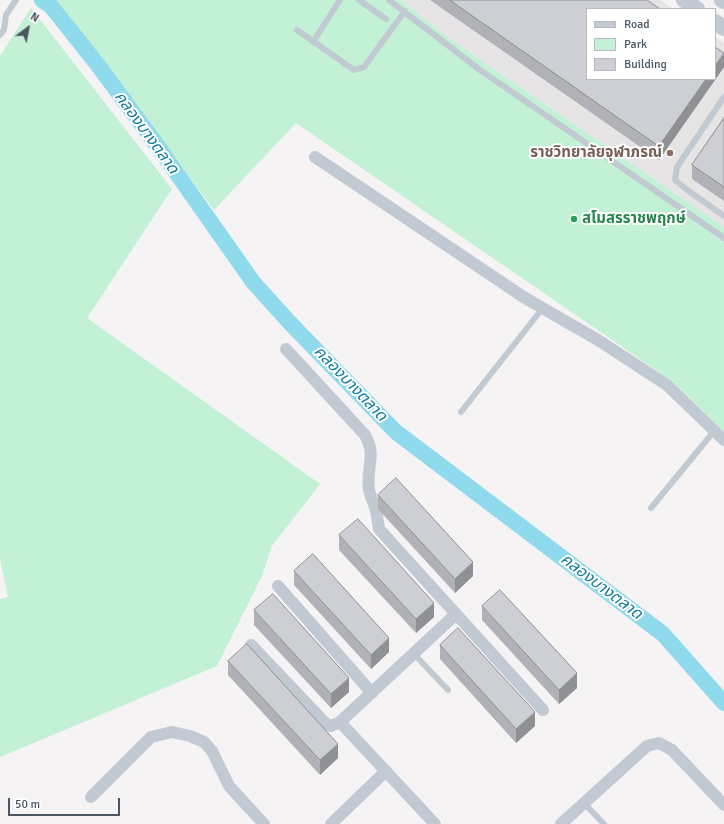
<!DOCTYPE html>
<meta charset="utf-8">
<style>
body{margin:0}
#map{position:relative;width:724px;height:824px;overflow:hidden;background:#f5f3f3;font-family:Signika,sans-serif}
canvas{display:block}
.legend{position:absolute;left:586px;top:8px;width:130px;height:72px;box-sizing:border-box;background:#fff;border:1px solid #b7bbc0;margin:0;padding:5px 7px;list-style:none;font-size:12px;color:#4a5661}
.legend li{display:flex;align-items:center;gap:8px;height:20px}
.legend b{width:20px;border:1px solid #b7bbc0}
.north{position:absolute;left:8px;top:8px;width:40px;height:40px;-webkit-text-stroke:3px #fff;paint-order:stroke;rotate:32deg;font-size:11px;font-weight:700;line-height:16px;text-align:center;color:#4a5661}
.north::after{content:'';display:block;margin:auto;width:14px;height:18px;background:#4a5661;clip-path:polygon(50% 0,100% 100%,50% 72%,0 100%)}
.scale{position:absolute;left:8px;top:798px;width:112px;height:18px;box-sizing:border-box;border:2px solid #4a5661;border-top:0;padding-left:5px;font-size:12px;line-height:14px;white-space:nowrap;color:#4a5661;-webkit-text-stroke:3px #fff;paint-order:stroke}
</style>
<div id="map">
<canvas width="724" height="824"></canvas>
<ul class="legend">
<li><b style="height:5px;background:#c1cad2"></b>Road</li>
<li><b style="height:11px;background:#c3f1d5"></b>Park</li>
<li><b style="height:11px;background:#cdcfd5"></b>Building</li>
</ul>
<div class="north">N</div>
<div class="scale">50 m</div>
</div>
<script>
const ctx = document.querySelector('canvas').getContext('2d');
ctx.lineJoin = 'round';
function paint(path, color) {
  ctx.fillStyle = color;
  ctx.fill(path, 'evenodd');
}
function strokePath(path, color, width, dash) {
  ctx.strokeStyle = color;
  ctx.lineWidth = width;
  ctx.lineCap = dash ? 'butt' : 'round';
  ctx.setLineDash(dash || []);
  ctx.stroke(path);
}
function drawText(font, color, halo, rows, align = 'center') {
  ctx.font = font + ' Signika,"Noto Sans Thai",sans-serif';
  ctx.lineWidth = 4;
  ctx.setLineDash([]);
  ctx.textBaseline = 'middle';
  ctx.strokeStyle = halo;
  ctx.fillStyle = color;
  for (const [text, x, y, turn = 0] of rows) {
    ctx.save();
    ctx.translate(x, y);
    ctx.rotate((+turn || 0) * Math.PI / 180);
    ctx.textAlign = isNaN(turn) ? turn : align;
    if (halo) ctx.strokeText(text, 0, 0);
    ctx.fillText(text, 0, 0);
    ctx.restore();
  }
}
const education = new Path2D(`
 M401,0h259l14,9h-87v70h128v-42l9,6v184l-274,-188z`);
const green = new Path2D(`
 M57,0h344l49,39 274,188v204l-52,-50 -376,-258 -82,87z
 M31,8l141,181 -85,129 233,166 -48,62 -10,30 -45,90 -217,91v-158l8,-2 -8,-38v-503z`);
const canal = new Path2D(`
 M42,0l9,6 46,58 57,77 99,141 37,41 106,109 267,202 61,69`);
const service = new Path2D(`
 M359,0l27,19
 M389,0l91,70 244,168
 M297,30l57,40 10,-3 41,-56
 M0,35l4,-5 2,-15 10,-15
 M313,42l27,-42
 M724,97l-47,70 -2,13 11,9 38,27
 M461,412l81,-103
 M651,508l64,-78
 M414,654l34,36
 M584,803l20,21`);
const minor = new Path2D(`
 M315,157l210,141 73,42 69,45 57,55
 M286,349l79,86c12,21 1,31 4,54 1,7 4,12 6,18 2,7 3,15 4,22l164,181
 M278,586l94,107
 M251,645l75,79 5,2 9,-4
 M91,797l60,-60 21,-5 18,4 14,6 8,9 17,35 35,38
 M331,824l55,-53
 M435,824l-95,-102 116,-108
 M561,824l86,-78 12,-3 13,7 52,55`);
const tertiary = new Path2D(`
 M684,0l13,9
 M722,0l2,1
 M715,22l9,6`);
const wall = new Path2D(`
 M430,0h217l77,67 -65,93z
 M724,118v83l-32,-22v-14z
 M378,495l95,81 -18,17 -77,-84z
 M339,535l95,82 -18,16 -77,-83z
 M294,571l95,81 -18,17 -77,-84z
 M482,606l95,82 -18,16 -77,-84z
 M254,610l95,82 -18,16 -77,-83z
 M440,645l95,81 -19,17 -76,-84z
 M228,661l110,97 -18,17 -92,-100z`);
const shadedWall = new Path2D(`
 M724,53v14l-65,93v-14l47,-67h9v-13z
 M473,562v14l-18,17v-14z
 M434,603v14l-18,16v-14z
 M389,638v14l-18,17v-14z
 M577,673v15l-18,16v-14z
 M349,678v14l-18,16v-14z
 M535,712v14l-19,17v-14z
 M338,744v14l-18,17v-15z`);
const building = new Path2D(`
 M450,0h197l13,9h-73v70h119l-47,67z
 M715,47l9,6 -9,13z
 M724,118v69l-32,-22z
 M396,478l77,84 -18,17 -77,-84z
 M358,519l76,84 -18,16 -77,-84z
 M313,554l76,84 -18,17 -77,-84z
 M500,590l77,83 -18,17 -77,-84z
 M273,594l76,84 -18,16 -77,-84z
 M458,628l77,84 -19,17 -76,-84z
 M247,644l91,100 -18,16 -92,-99z`);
const markers = [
 [670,153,4,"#8d6e63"],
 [574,219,4,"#2e9e5b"]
];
const educationNames = [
 ["ราชวิทยาลัยจุฬาภรณ์",662,153]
];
const leisureNames = [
 ["สโมสรราชพฤกษ์",582,219]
];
const waterNames = [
 ["คลองบางตลาด",146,133,54],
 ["คลองบางตลาด",350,384,46],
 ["คลองบางตลาด",601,587,37]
];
paint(education, '#e6e4e5');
paint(green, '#c3f1d5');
strokePath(canal, '#90daee', 16);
strokePath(service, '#c1cad2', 6);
strokePath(minor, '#c1cad2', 12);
strokePath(tertiary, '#c1cad2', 16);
paint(wall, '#b0b2b7');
paint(shadedWall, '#909195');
paint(building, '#cdcfd5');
strokePath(building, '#909195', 1);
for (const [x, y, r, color] of markers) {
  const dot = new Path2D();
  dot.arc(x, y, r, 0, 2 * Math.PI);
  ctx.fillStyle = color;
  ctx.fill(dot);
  strokePath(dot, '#fff', 1.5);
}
drawText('bold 15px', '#785e54', '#fff', educationNames, 'right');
drawText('bold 15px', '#27864d', '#fff', leisureNames, 'left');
drawText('italic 16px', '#0c7c9b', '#fff', waterNames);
</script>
